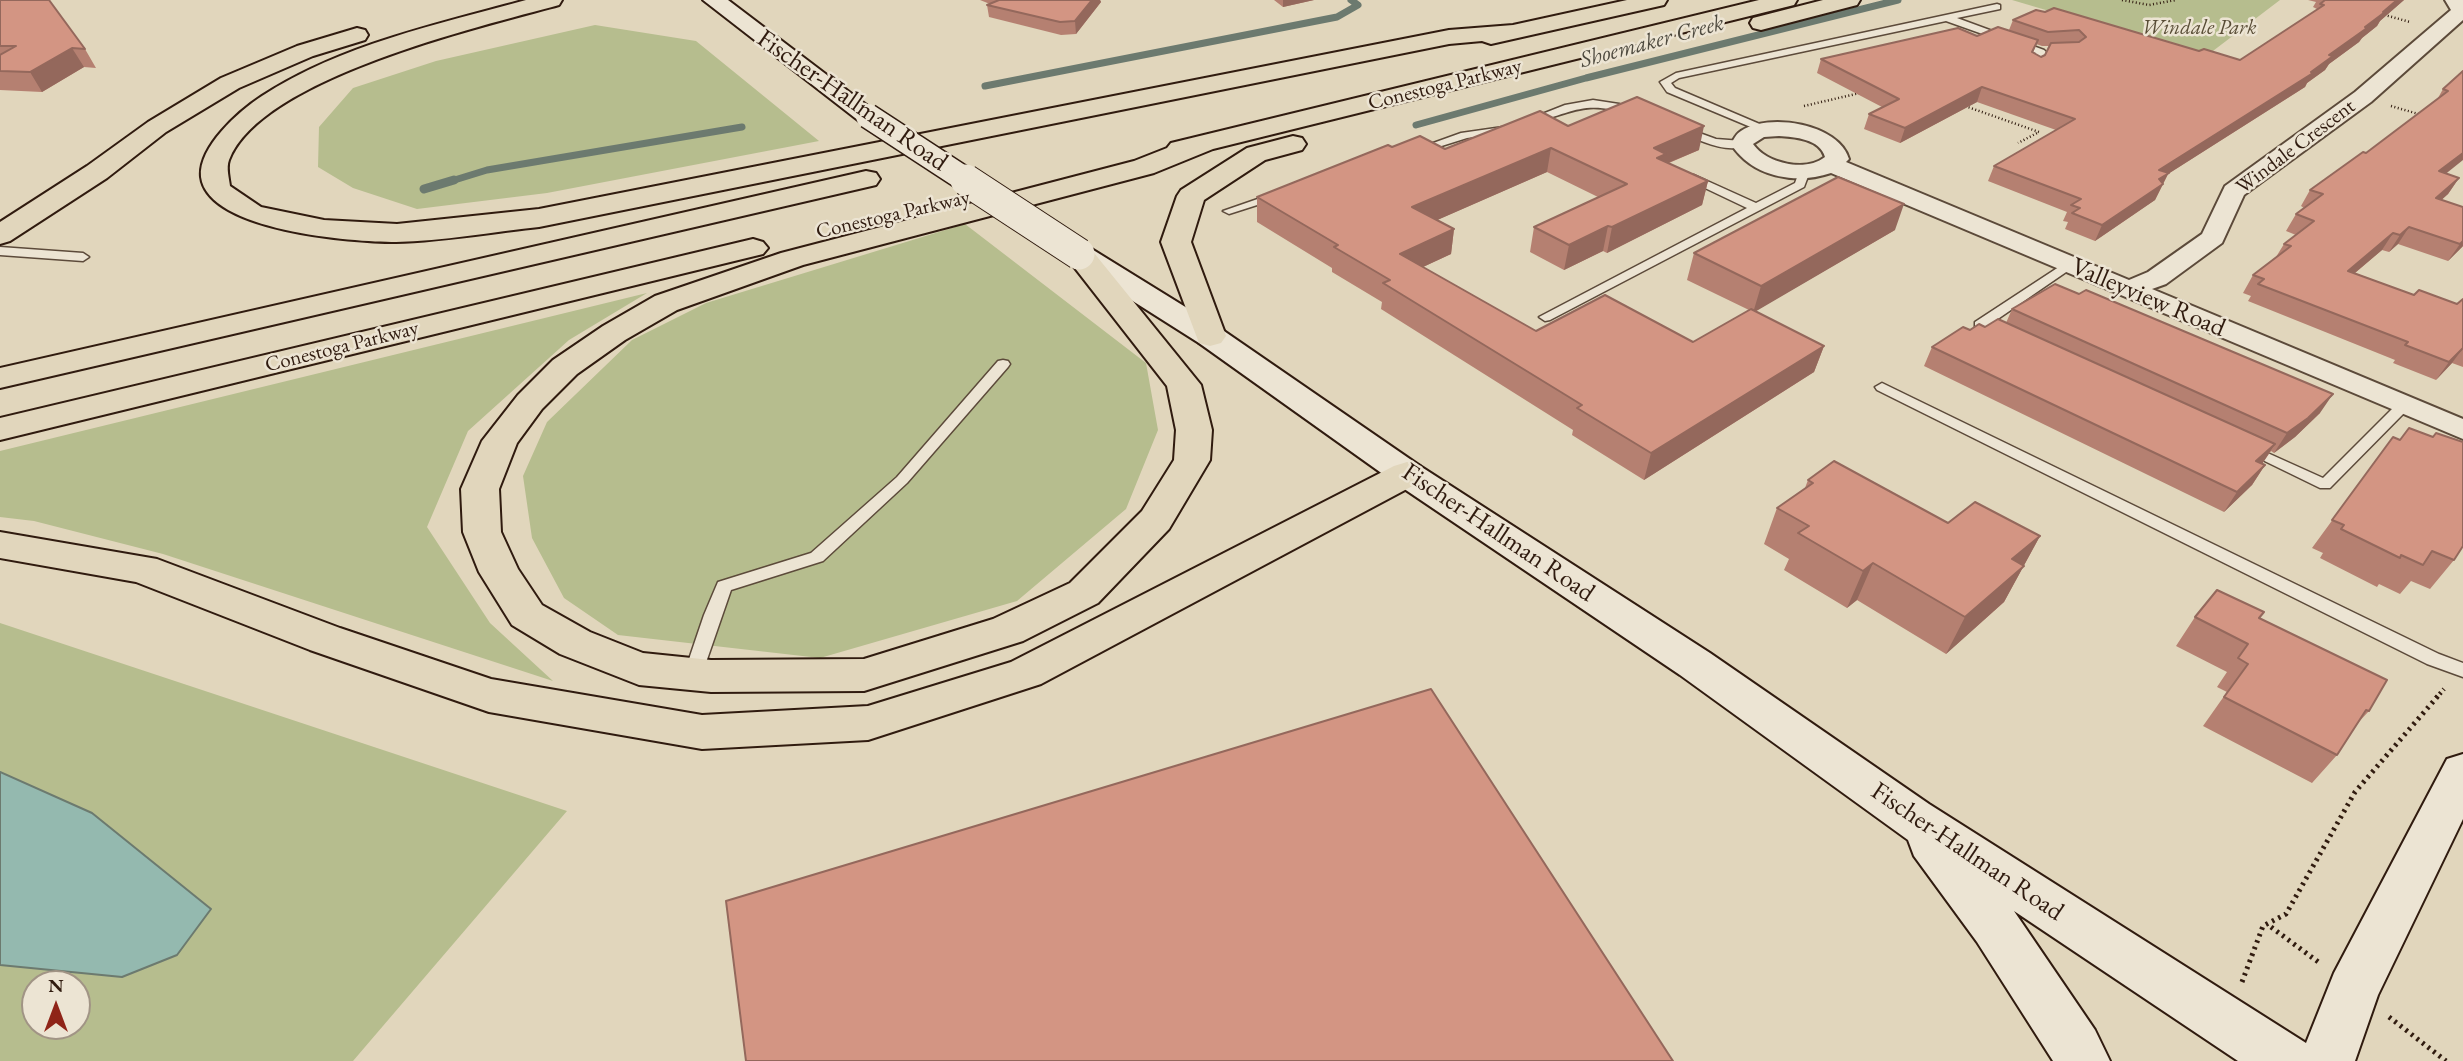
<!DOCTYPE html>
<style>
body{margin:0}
#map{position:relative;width:2463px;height:1061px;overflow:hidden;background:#e1d6bc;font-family:"EB Garamond",serif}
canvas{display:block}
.north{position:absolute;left:21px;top:970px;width:70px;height:70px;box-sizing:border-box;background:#ece4d3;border:2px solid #a19485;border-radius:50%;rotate:0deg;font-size:19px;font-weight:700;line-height:28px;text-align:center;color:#301b0f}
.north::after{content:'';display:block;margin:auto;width:24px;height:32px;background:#8f2418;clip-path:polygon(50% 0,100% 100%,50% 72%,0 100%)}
</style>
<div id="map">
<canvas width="2463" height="1061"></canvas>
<div class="north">N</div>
</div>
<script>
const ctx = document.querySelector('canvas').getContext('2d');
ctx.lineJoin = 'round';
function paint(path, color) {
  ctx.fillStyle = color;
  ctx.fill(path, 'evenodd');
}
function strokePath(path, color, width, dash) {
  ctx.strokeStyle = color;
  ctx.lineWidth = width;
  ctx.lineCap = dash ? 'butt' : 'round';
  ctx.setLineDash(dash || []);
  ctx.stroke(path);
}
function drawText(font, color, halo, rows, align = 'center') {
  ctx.font = font + ' "EB Garamond",serif';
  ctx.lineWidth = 5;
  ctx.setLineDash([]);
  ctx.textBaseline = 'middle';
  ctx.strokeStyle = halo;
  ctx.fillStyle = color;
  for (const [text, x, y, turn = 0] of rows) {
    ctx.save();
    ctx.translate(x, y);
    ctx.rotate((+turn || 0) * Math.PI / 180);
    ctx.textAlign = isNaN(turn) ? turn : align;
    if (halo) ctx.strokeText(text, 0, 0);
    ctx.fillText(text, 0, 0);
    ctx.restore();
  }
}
const green = new Path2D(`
 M2012,0h268l-75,57z
 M595,25l101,16 123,100 -272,52 -130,16 -64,-21 -35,-21 1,-40 34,-39 83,-27z
 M965,224l181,139 12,67 -32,79 -109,92 -197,57 -202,-23 -54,-37 -32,-60 -9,-62 24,-54 85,-82 74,-37z
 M647,293l-78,47 -101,91 -41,96 63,96 63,58 -390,-127 -129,-33 -34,-4v-66z
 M0,623l567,188 -214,250h-353zM35,984h42v42h-42z`);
const water = new Path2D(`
 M0,772l92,41 119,96 -34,46 -55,22 -122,-12z`);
const streamFar1 = new Path2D(`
 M985,86l352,-69 21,-12 -7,-5
 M1416,125l170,-47 312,-78
 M448,182l39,-12 255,-43`);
const stream = new Path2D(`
 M424,189l30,-9`);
const pathFar2 = new Path2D(`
 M2122,0l27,5 27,-5
 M2381,14l29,8
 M1962,105l77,27 -21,11
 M1804,106l56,-13
 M2391,106l31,9`);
const pathFar1 = new Path2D(`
 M2436,698l8,-9`);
const path = new Path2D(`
 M2271,927l50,37
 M2242,982l21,-56 23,-12 69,-122 83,-96
 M2389,1017l57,44`);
const service = new Path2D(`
 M1997,4l3,1v4l-43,9 87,32 2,2 -9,16 -8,-2 7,-13 -90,-32 -267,57 -8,5 4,5 94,40 1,2 -5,3 -98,-41 -7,-10 16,-9z
 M1593,100l26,4 22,8 -5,3c-55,-15 -58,-4 -109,10l-5,-3 43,-17z
 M1503,127l5,3 -1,2 -40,6 -51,16 -5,-3 50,-18z
 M1683,127l33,12 26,2 5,3c-17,12 -50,-5 -68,-12l-1,-2z
 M1800,169l10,2 -6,16 -254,133 -5,1 -6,-4 208,-109 -61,-29v-4h8l62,28 39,-20z
 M1275,193l4,1v4l-50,16 -6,-3z
 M0,247l83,6 6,4 -6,4 -83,-6z
 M2068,261l6,4 -2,3 -83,57 14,6v6h-10l-18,-9v-6z
 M1003,360l5,1 2,3 -2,3 -101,116 -84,78 -92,29 -29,84 -3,5h-12l-3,-5 20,-59 14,-33 93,-29 86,-76 101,-116z
 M1882,383l557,271 24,9v14l-36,-13 -550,-274 -2,-3z
 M2404,401l7,4 -2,3 -79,80h-10l-80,-39 2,-3h10l71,32 76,-76z`);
const minor = new Path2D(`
 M2445,0h18v20l-92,82 -127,93 -22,48 -56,41 -14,5 311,130v20l-632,-266c-36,12 -79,4 -100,-29 3,-5 5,-10 10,-13 28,-19 98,-7 108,28l-3,3 283,118 19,-8 54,-38 23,-48 130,-94 96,-82zM1779,136c16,1 41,3 46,21 -19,15 -58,7 -72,-13l11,-7z`);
const secondary = new Path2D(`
 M703,0h25l153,116 -4,5 -9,3 -9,-3z
 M1079,245l11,3 131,81 199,137 290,187 219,151 377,239 28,-70 113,-214 16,-5v65l-85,176 -23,66h-117l-224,-150 81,119 15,31h-57l-76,-119 -63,-86 -6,-16 -228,-165 -286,-193 -195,-139 -131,-83 -4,-6 4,-6z`);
const motorway = new Path2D(`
 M526,0h36l-3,5c-80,22 -298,73 -330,155 -3,8 0,18 1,26l31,21 63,13 73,4 142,-15 910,-179 64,-5 114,-25h40l-3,5 -173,39 -9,-3 -33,3 -910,183c-47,5 -96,14 -143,15 -44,0 -188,-11 -195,-65 -3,-30 38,-66 61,-81 78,-51 176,-72 264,-96z
 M1759,0h38l-3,5 -581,144 -59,24 -351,92 -126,45 -52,30 -48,34 -35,35 -25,34 -18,46 2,43 17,37 24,36 48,27 53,21 68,7 153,-1 129,-40 77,-36 72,-72 32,-51 2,-30 -9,-44 -103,-132 4,-6 11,-3 11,3 111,137 11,45 -2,30 -41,69 -71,74 -75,38 -159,50 -153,1 -72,-7 -79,-31 -48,-29 -33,-53 -16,-40 -2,-43 21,-48 36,-46 35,-35 50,-34 52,-30 126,-43 353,-92 33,-13 4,-5z
 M1823,0h37l-3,5 -96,25 -8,-2 -3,-5 3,-5z
 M357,28l8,2 3,5 -3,5 -52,16 -74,32 -73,44 -59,46 -97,63 -10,3v-22l87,-56 61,-44 73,-44 76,-32z
 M1293,136l9,2 4,6 -4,6 -37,10 -61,40 -13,42 35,94 -5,7 -11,3 -11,-3 -38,-101 16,-46 4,-6 66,-42z
 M866,171l10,2 4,6 -4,6 -876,203v-20z
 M753,239l10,3 5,6 -5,6 -763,186v-22z
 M1407,462l13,4 5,8 -5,8 -379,202 -173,56 -166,9 -213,-37 -179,-62 -174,-68 -136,-24v-26l157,27 183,69 151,51 211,36 166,-9 143,-44 383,-196z`);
const secondaryBridgeFar1 = new Path2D(`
 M868,116l101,66`);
const secondaryBridge = new Path2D(`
 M966,180l113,74`);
const wall = new Path2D(`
 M0,0l85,49 11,19 -12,-1 -42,25 -42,-2z
 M980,0h120l1,2 -25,32 -15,1 -72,-18 -2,-12 3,-1z
 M1274,0h40l-31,7z
 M2308,0h96l-24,21 -3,5 -15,12 -3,4 -30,22 -4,6 -18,13 -2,4 -137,87 -13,26 -60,41 -30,-12 3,-7 -5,-1 4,-9 -79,-31 6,-15 62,-36 -79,-28 -77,41 -36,-14 5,-15 13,-7 -65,-34 4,-14 156,-23 32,-6 4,-10 186,31 41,9 76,-50 1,-1 -4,-2 3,-5zM2036,44l6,2h8l-5,9 -4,2 -8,-4z
 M2463,70l-17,104 13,4 -11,16 -7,6 22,46 -15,15 -50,-17 -9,8 -7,-2 -27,23 59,22 43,9 6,-5v68l-11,-4 -16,17 -43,-17 2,-3 -147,-59 3,-5 -8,-3 10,-18 23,-18 8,-13 12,-9 -10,-4 10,-17 8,-6 -3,-2 9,-16 56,-37 72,-55 5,-9z
 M1568,126l131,24 -30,13 39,18 -6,24 -95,48 -4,-2 -39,19 -34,-18 4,-25 64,-30 -51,-25 -110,48 17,9 -3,25 -28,13 113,64 157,11 56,-32 -62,-30 7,-27 201,-23 -140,81 69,35 -10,26 -170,108 -72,-45 1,-5 -192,-121 1,-7 -50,-30v-4l-75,-46v-25l135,-50 53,2z
 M2012,309l308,104 -25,24 -21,16 -3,-2 -9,13 3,1 -13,20 -28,27 -300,-146 8,-19 38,-17 36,-7z
 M2393,437l61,123 -24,29 -19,-8 -11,13 -21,-10 -2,3 -57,-29 3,-5 -11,-5z
 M1808,480l140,43 92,13 -36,66 -58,52 -89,-54 -10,8 -63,-38 5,-11 -25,-15 13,-36 28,-20z
 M2195,617l64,1 110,93 -14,15 -18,29 -25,28 -109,-57 24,-34 -10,-5 10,-15 -51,-26z`);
const shadedWall = new Path2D(`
 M1092,0h8l1,2 -25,32 -1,-13z
 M1283,0h31l-31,7z
 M2397,0h7l-24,21 -3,5 -15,12 -3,4 -30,22 -4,6 -18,13 -2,4 -137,87 -13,26 -60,41 7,-16 57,-55 152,-98 18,-17 36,-28z
 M72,48l12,19 -42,25 -12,-20z
 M1982,87l-5,15 -77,41 5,-15z
 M1704,126l-5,24 -36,15 -2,13 -7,-30z
 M1551,148l-4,24 -137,60 2,-25z
 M2463,153v7l-35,28 11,-17z
 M2459,178l-11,16 -23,21 11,-17z
 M1708,181l-6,24 -95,48 5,-26z
 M1904,204l-9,26 -142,83 8,-27z
 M1608,226l-5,25 -39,19 5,-25z
 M2409,227l-11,17 -9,8 11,-17z
 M1454,229l-3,25 -54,25 3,-25z
 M2393,233l-11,17 -45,38 11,-17z
 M2463,241v5l-15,15 12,-17z
 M1824,346l-10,26 -170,108 7,-27z
 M2463,348l-11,15 -16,17 13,-18z
 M2333,394l-13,19 -25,24 -21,16 13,-20z
 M2275,444l-13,20 -6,-3z
 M2265,465l-13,20 -28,27 13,-20z
 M2040,536l-36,66 -58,52 19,-37 47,-58z
 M1873,563l-16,37 -10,8 16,-37z`);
const building = new Path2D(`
 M0,0h49l36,49 -13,-1 -42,24 -30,-1v-16l16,-9h-16z
 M999,0h93l-17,21 -15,1 -73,-17z
 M2325,0h72l-14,12h2l-20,15 2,1 -38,27 4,1 -22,16 2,1 -154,97 10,3 -10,6 4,5 -61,41 -30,-12 8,-5 -9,-3 10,-6 -87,-33 81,-47 -93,-32 -77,41 -36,-14 30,-15 -78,-40 137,-31 19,8 21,-9 40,13 -6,12 9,5 4,-2 6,-12 28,-1 7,-5 -7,-7 -31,2 -35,-12 23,-10 9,2 9,-4 145,43 5,-2 36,11 84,-55 -4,-1z
 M2463,71v82l-24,18 20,7 -23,20 27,9v34l-3,3 -51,-17 -9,8 -7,-2 -45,38 66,24 5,-5 38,14 6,-5v49l-14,14 -44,-17 3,-3 -150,-58 6,-5 -11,-4 38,-29 -7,-2 30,-23 -18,-7 27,-20 -13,-4 53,-38 3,1 82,-62 -5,-2z
 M1637,97l67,29 -50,22 12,6 -9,4 51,23 -96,46 -4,-1 -39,19 -35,-18 93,-43 -76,-36 -139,59 42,22 -54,25 136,77 69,-36 88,47 58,-33 73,37 -173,107 -74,-45 5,-3 -199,-122 7,-3 -56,-33 4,-2 -81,-48 131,-52 4,2 28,-11 25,13 95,-38 28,15z
 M1838,177l66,27 -143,82 -67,-33z
 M2055,284l24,10 7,-4 247,104 -25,24 -21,15 -275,-124z
 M1998,319l277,125 -19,17 9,4 -28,27 -305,-145 31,-20 7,3 9,-6 6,3z
 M2409,428l24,9 3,-4 27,9v104l-9,14 -22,-9 -9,14 -22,-10 -1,3 -59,-29 3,-4 -12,-5 61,-83 7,3z
 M1834,461l114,62 27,-21 65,34 -28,23 12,7 -59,51 -92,-54 -10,8 -65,-38 11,-7 -32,-18 36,-25 -5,-3z
 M2217,590l47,22 -5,6 128,62 -18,31 -3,-1 -29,45 -113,-58 24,-33 -10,-6 10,-14 -53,-27z
 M1431,689l242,372h-927l-20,-160z`);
const farParknames = [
 ["Windale Park",2199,28]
];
const farStreetnames = [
 ["Conestoga Parkway",1445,85,-14],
 ["Windale Crescent",2296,147,-37],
 ["Conestoga Parkway",893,215,-13],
 ["Conestoga Parkway",342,347,-14]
];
const farWaternames = [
 ["Shoemaker Creek",1652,42,-15]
];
const streetNames = [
 ["Fischer-Hallman Road",852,101,35],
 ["Valleyview Road",2148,298,23],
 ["Fischer-Hallman Road",1498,533,34],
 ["Fischer-Hallman Road",1967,852,34]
];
paint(green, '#b6bd8e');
paint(water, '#94b9af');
strokePath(water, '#6c7a6f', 2);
strokePath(streamFar1, '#6c7a6f', 7);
strokePath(stream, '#6c7a6f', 9);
strokePath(service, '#5c4a3a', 3);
strokePath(minor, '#5c4a3a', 4);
strokePath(secondary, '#301b0f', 4);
strokePath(motorway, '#301b0f', 4);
strokePath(pathFar2, '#301b0f', 2.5, [1, 2.5]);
strokePath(pathFar1, '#301b0f', 4.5, [2, 3.5]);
strokePath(path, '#301b0f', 5, [2.5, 4.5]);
paint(service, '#ece4d3');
paint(minor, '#ece4d3');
paint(secondary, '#ece4d3');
paint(motorway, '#e1d6bc');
strokePath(secondaryBridgeFar1, '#301b0f', 27, []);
strokePath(secondaryBridge, '#301b0f', 33, []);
strokePath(secondaryBridgeFar1, '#ece4d3', 24);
strokePath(secondaryBridge, '#ece4d3', 31);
paint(wall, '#b58071');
paint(shadedWall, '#94685c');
paint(building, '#d39583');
strokePath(building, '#94685c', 2);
drawText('italic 21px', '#584c35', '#ece4d3', farParknames);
drawText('21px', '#301b0f', '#ece4d3', farStreetnames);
drawText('italic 23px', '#4e4a3f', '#ece4d3', farWaternames);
drawText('26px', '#301b0f', '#ece4d3', streetNames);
</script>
